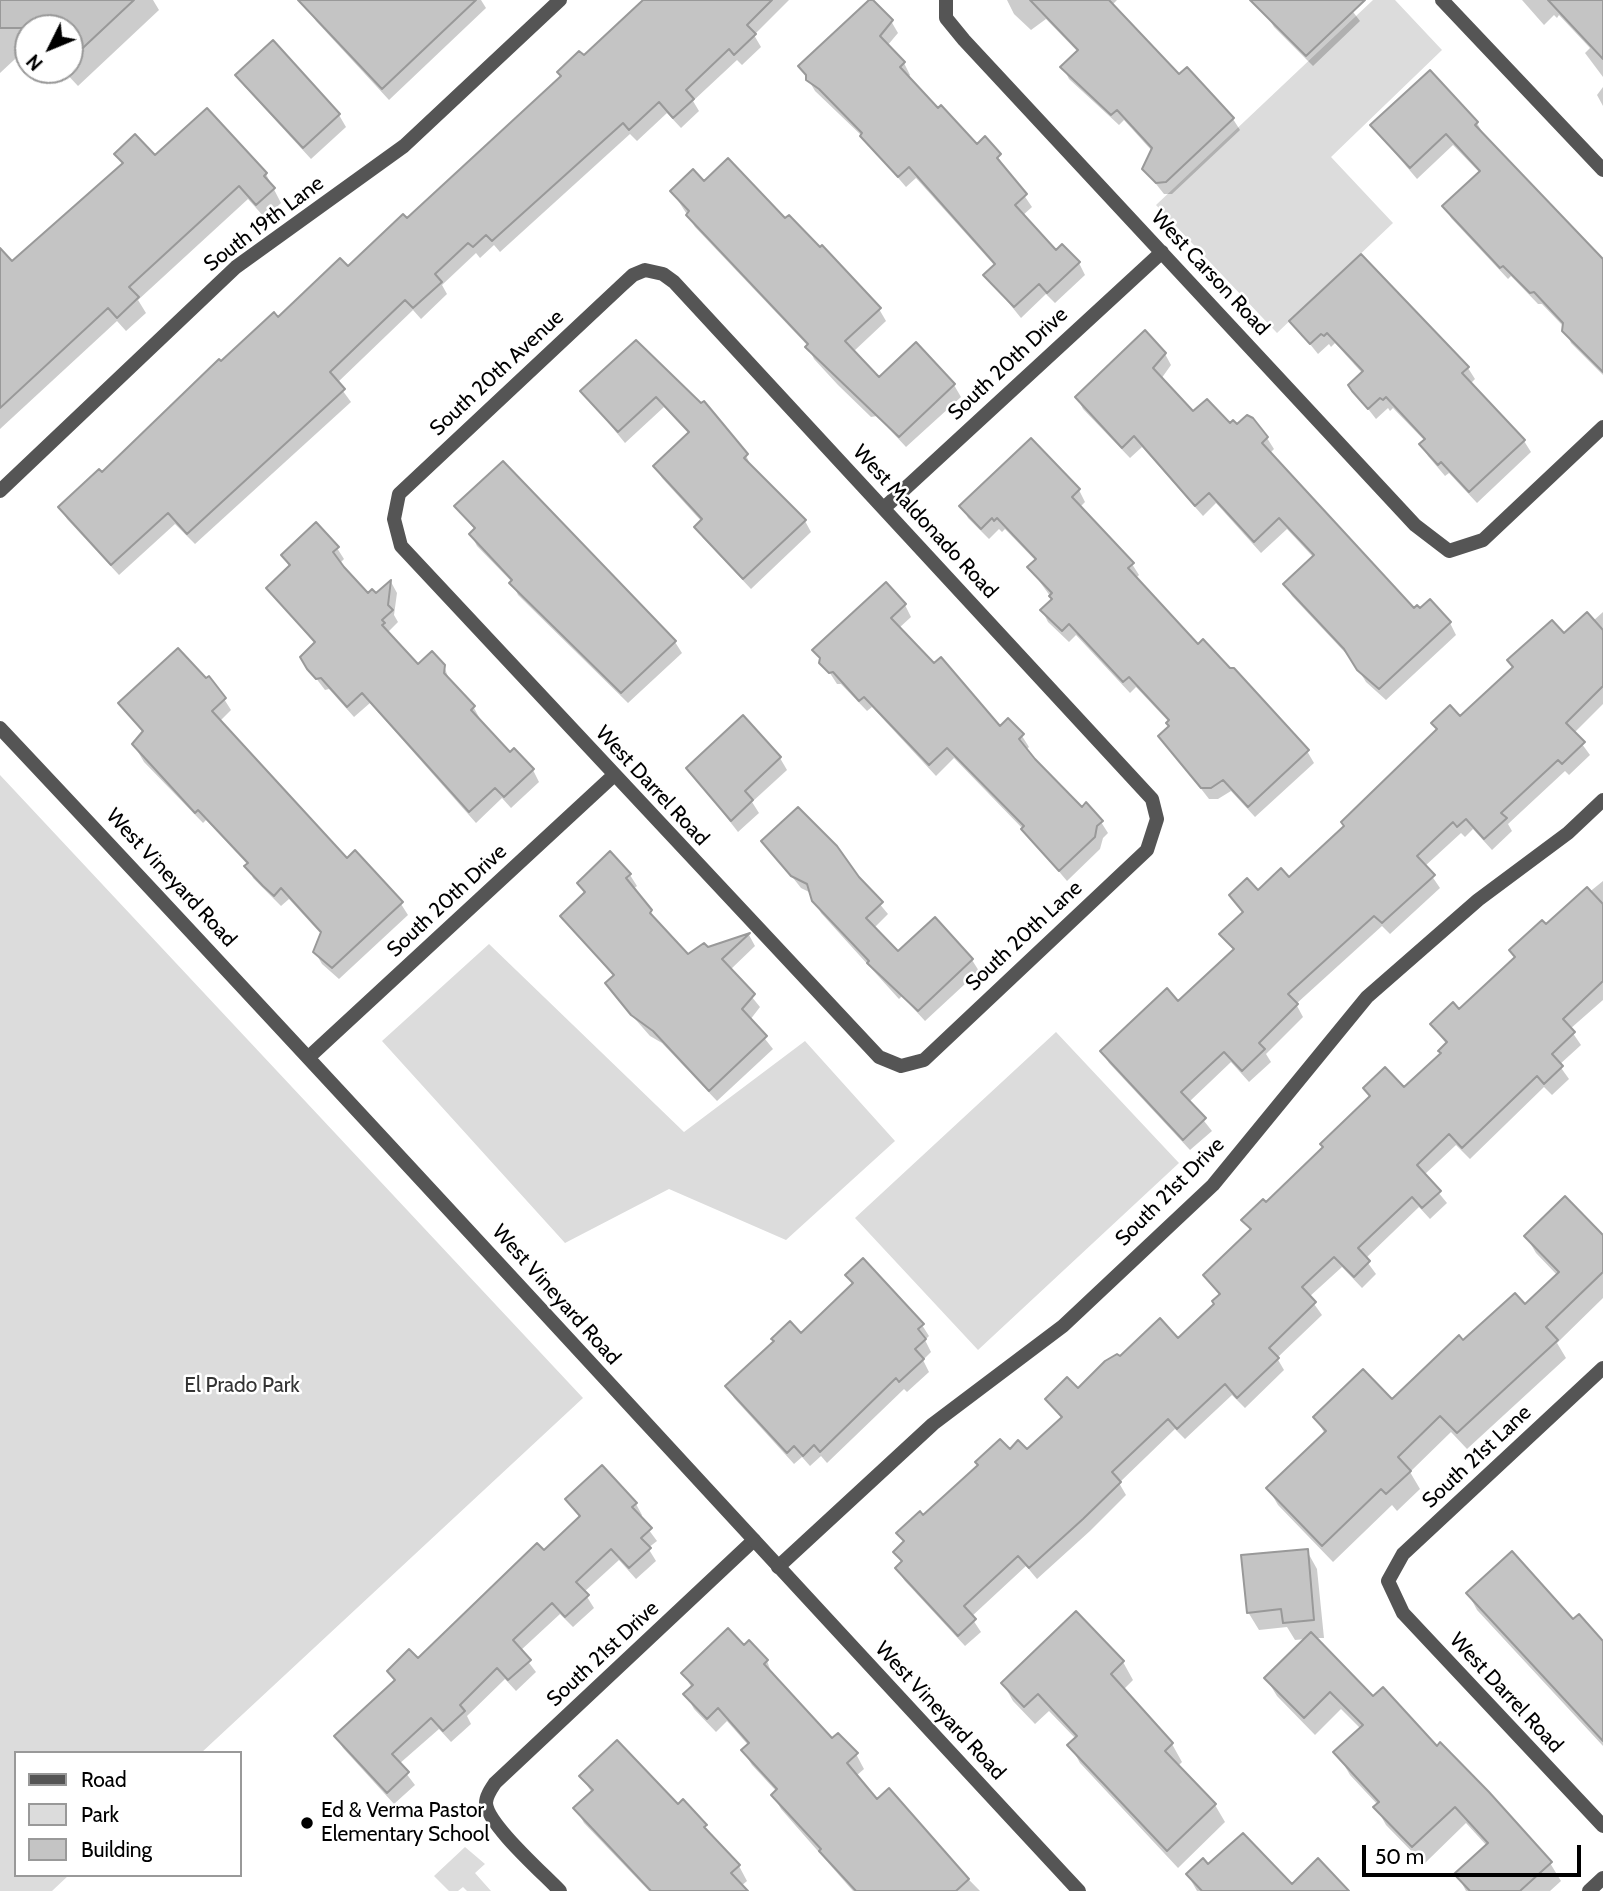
<!DOCTYPE html>
<style>
body{margin:0}
#map{position:relative;width:1603px;height:1891px;overflow:hidden;background:#fff;font-family:Cabin,sans-serif}
canvas{display:block}
.legend{position:absolute;left:14px;top:1751px;width:228px;height:126px;box-sizing:border-box;background:#fff;border:2px solid #999;margin:0;padding:9px 12px;list-style:none;font-size:21px;color:#000}
.legend li{display:flex;align-items:center;gap:14px;height:35px}
.legend b{width:35px;border:2px solid #999}
.north{position:absolute;left:14px;top:14px;width:70px;height:70px;box-sizing:border-box;background:#fff;border:2px solid #999;border-radius:50%;rotate:227deg;font-size:19px;font-weight:700;line-height:28px;text-align:center;color:#000}
.north::after{content:'';display:block;margin:auto;width:24px;height:32px;background:#000;clip-path:polygon(50% 0,100% 100%,50% 72%,0 100%)}
.scale{position:absolute;left:1362px;top:1845px;width:219px;height:32px;box-sizing:border-box;border:4px solid #000;border-top:0;padding-left:9px;font-size:21px;line-height:24px;white-space:nowrap;color:#000;-webkit-text-stroke:5px #fff;paint-order:stroke}
</style>
<div id="map">
<canvas width="1603" height="1891"></canvas>
<ul class="legend">
<li><b style="height:9px;background:#555"></b>Road</li>
<li><b style="height:19px;background:#dcdcdc"></b>Park</li>
<li><b style="height:19px;background:#c4c4c4"></b>Building</li>
</ul>
<div class="north">N</div>
<div class="scale">50 m</div>
</div>
<script>
const ctx = document.querySelector('canvas').getContext('2d');
ctx.lineJoin = 'round';
function paint(path, color) {
  ctx.fillStyle = color;
  ctx.fill(path, 'evenodd');
}
function strokePath(path, color, width, dash) {
  ctx.strokeStyle = color;
  ctx.lineWidth = width;
  ctx.lineCap = dash ? 'butt' : 'round';
  ctx.setLineDash(dash || []);
  ctx.stroke(path);
}
function drawText(font, color, halo, rows, align = 'center') {
  ctx.font = font + ' Cabin,sans-serif';
  ctx.lineWidth = 5;
  ctx.setLineDash([]);
  ctx.textBaseline = 'middle';
  ctx.strokeStyle = halo;
  ctx.fillStyle = color;
  for (const [text, x, y, turn = 0] of rows) {
    ctx.save();
    ctx.translate(x, y);
    ctx.rotate((+turn || 0) * Math.PI / 180);
    ctx.textAlign = isNaN(turn) ? turn : align;
    if (halo) ctx.strokeText(text, 0, 0);
    ctx.fillText(text, 0, 0);
    ctx.restore();
  }
}
const green = new Path2D(`
 M1373,0h22l47,50 -111,107 62,66 -116,110 -121,-128z
 M0,775l583,623 -382,355h-185v122h53l-17,16h-52z
 M489,944l195,188 121,-91 90,100 -109,99 -117,-51 -104,54 -183,-202z
 M1056,1032l123,131 -201,187 -123,-132z
 M465,1847l20,17 -10,9 16,18h-24l-4,-4 -5,4h-9l-15,-15z`);
const shadow = new Path2D(`
 M0,0h153l6,10 -81,76 -15,-16h7v-42h-42v19l-28,26z
 M319,0h162l5,8 -97,92 -73,-79 -7,-11z
 M646,0h143l-35,35 7,12 -19,18 -5,-5 -44,41 6,10 -18,17 -14,-15 -30,28 -7,-7 -130,118 -6,-7 -14,13 -4,-5 -34,32 5,9 -26,25 -8,-9 -76,73 14,19 -156,142 -20,-20 -56,51 -52,-56 -7,-12 42,-33 119,-111 186,-143z
 M1007,0h110l-5,5 67,71 54,43 7,11 -68,64h-8l-20,-25 8,-18 -28,-31 -5,5 -50,-46 -6,-12 15,-15 -32,-33 -15,11 -17,-16z
 M1266,0h78l16,21 -47,45 -39,-39 -8,-13z
 M1522,0h81v77l-18,-24 5,-5 -31,-33 -2,3 -3,-3 -10,10z
 M891,21l7,12 -11,13 17,17 6,12 -3,3 70,68 8,-8 47,69 -10,9 34,36 23,11 6,12 -30,28 -9,-9 -25,24 -35,-43 9,-9 -79,-88 -10,9 -44,-51 -47,-45 -14,-24z
 M237,75l102,40 7,12 -35,32 -67,-73z
 M1603,87v19l-6,-11z
 M1477,123l7,12 119,129v111l-32,-32 -7,-16 -22,-23h-4l-27,-28 -3,3 -57,-61 -6,-12 35,-33 -27,-28 -36,34 -45,-53z
 M116,154l150,20 15,29 -16,15 -17,-19 -110,101 8,13 -20,18 -9,-10 -117,108v-163l12,-2 111,-99z
 M704,183l81,38 94,88 7,12 -33,31 26,28 75,5 7,12 -55,50 -29,-31 -6,1 -33,-32 -24,-26 -6,-13 -113,-119 -23,-36z
 M1292,322l176,46 7,11 -5,5 54,57 7,11 -54,51 -28,-30 -4,3 -17,-20 -7,-11 4,-4 -32,-33 -3,3 -2,-3 -12,11 -26,-33 13,-12 -28,-31 -4,4 -2,-3 -11,10z
 M636,343l110,112 6,14 53,52 6,11 -60,57 -48,-51 -6,-11 5,-5 -40,-44 -7,-12 34,-32 -25,-27 -39,36 -42,-51z
 M1165,354l6,11 -10,14 32,35 74,24 7,11 -5,5 145,157h6l10,-9 20,21 6,12 -70,65 -20,-18 -13,-21 -61,-65 -7,-12 29,-26 -27,-29 -26,24 -45,-50 -13,13 -61,-69 -12,11 -47,-49 -6,-12z
 M1031,440l48,50 6,12 -6,6 53,56 7,11 -4,4 63,67 109,105 7,12 -59,54 -24,-26 -13,8h-9l-49,-63 10,-9 -1,-5 -33,-35 -6,6 -54,-58 -7,7 -21,-20 -6,-12 11,-10 -24,-33 7,-6 -31,-32 -3,3 -3,-3 -10,10 -21,-21 -6,-12z
 M457,507l218,135 7,11 -54,50 -110,-108 -6,-13 -35,-36 -6,-12 4,-4z
 M337,548l7,11 -5,5 29,31 8,1 15,-14 6,11 -3,22 4,7 -10,10 30,35 26,-1 6,16 24,26 6,11 -2,2 32,34 23,15 6,12 -28,26 -9,-10 -26,25 -106,-120 -16,14 -25,-28 -4,1 -16,-21 6,-25 -47,-56 22,-20 -7,-12z
 M905,605l6,12 -12,11 101,101 22,7 7,11 -3,3 56,59 19,13 7,11 -5,5 -3,11 -33,32 -44,-52 -69,-71 -18,18 -64,-69 -5,4 -26,-27h-4l-22,-34z
 M1603,612v92l-29,29 16,22 -21,20 -4,-4 -57,53 4,7 -20,19 -19,-21 -8,8 -4,-4 -36,33 15,22 -50,46 -8,-8 -86,78 7,13 -37,37 5,8 -22,20 -18,-20 -42,40 23,29 -22,19 -81,-87 -7,-11 76,-49 56,-52 -12,-17 22,-20 -13,-18 26,-4 32,-12 56,-53 93,-96 -5,-8 27,-5 104,-82 29,-15z
 M224,699l7,11 -12,12 128,138 8,-7 46,51 7,11 -69,64 -17,-15 -7,-12 7,-17 -33,-36 -8,7 -28,-28 -5,-13 -42,-45 -3,3 -59,-61 -10,-17 9,-12 -23,-30z
 M780,758l7,12 -35,32 7,11 -21,19 -50,-64z
 M764,841l94,37 30,36 -14,14 24,26 74,6 7,11 -54,50 -23,-25 -3,3 -78,-86 -10,-20 -10,-5z
 M610,854l20,21 7,11 -4,3 25,34 30,33 61,-21 6,11 -25,24 30,37 -10,13 23,29 -56,52 -55,-58 -12,-7 -36,-41 -6,-11 6,-7 -51,-61 22,-21 -6,-12z
 M1603,881v119l-33,29 11,16 -22,20 10,14 -17,16 -8,-8 -74,72 -14,-14 -32,30 23,28 -17,16 -11,-12 -54,52 11,15 -14,14 -20,-21 -33,30 13,18 -45,43 7,12 -39,38 -13,-13 -47,44 -10,-10 -56,54 7,12 -36,36 -53,48 -11,-13 -55,51 10,15 -16,14 -61,-66 -7,-12 5,-5 -6,-11 9,-9 -6,-10 110,-81h18l35,-33 -15,-20 31,-9 42,-31 58,-19 38,-35 4,-9 -15,-20 46,-44 -7,-12 22,-16 58,-56 46,-50 -5,-10 39,2 38,-36 5,-9 -15,-20 27,-14 87,-84z
 M1526,1236l77,1v61l-46,45 9,15 -99,91 -16,-17 -41,40 10,17 -23,22 -5,-6 -59,57 -55,-57 -10,-17 57,-54 -10,-17 77,-15 71,-60 62,-36 33,-30 -22,-23z
 M847,1275l75,50 7,11 -4,4 6,12 -8,8 6,12 -22,20 -3,-3 -77,74 -6,-7 -11,10 -8,-9 -8,7 -60,-66 -6,-11 73,-52 52,-49z
 M602,1467l34,37 6,11 -2,3 17,23 -9,7 8,13 -20,18 -17,-19 -35,32 10,16 -21,19 -13,-13 -40,37 16,21 -20,19 -11,-12 -38,37 4,8 -20,18 -12,-13 -40,35 16,21 -21,19 -51,-56 -7,-11 59,-55 -6,-11 29,-10 162,-143 -13,-19z
 M1307,1551l10,18 7,69h-10l59,61 64,49 113,115 11,18 -11,10h-84l-9,-17 30,-28 -21,-23 -42,41 -38,-39 -10,-18 2,-2 -28,-30 -11,-19 22,-27 -20,-20 -26,26 -38,-39 -11,-18 40,-39 -11,1 -8,-13 -28,3 -11,-18z
 M1468,1593l105,28 30,23v102l-126,-136z
 M744,1647l23,14 6,16 59,64 24,13 8,15 -8,7 21,25 49,35 54,55h-127l-72,-82 -8,-14 4,-3 -25,-27 -9,-14 6,-5 -22,-25 -11,11 -22,-23 -8,-15 6,-6 -9,-15z
 M1123,1662l10,18 -10,10 49,54 10,18 -4,4 37,39 10,17 -47,46 -98,-105 -10,-18 6,-6 -27,-28 -14,13 -22,-23 -10,-18z
 M581,1776l97,31 5,-5 56,64 8,15 -6,5 5,5h-97l-65,-68 -8,-14 16,-16z
 M1208,1867l83,19 56,5h-150l-9,-16z`);
const building = new Path2D(`
 M0,0h134l-64,60v-32h-70z
 M298,0h178l-94,89z
 M643,0h129l-25,25 9,9 -22,21 -5,-6 -43,41 8,9 -21,19 -14,-16 -30,28 -6,-7 -131,118 -6,-6 -13,12 -5,-4 -33,31 7,8 -29,26 -8,-8 -75,72 15,17 -158,145 -19,-21 -57,52 -53,-58 41,-38 3,3 117,-113 2,2 53,-49 4,5 62,-59 8,8 55,-52 4,4 154,-142 -4,-4 22,-21 5,4z
 M869,0h4l20,20 -13,16 25,26 -5,5 38,41 3,-3 36,39 8,-8 16,18 -4,4 30,36 -12,11 41,45 6,-6 18,18 -33,31 -8,-9 -25,23 -31,-32 12,-11 -86,-97 -11,10 -38,-41 2,-3 -43,-44 -13,-9v-5l-8,-9z
 M1030,0h79l70,74 8,-7 47,51 -68,64 -10,1 -14,-14 10,-21 -35,-38 -6,5 -51,-48 18,-17z
 M1250,0h115l-59,56z
 M1548,0h55v59z
 M273,40l67,74 -37,34 -68,-73z
 M1430,70l48,52 -3,3 128,134v113l-41,-41 1,-8 -29,-31 -4,1 -27,-27 -3,2 -58,-62 38,-35 -34,-37 -36,34 -40,-43z
 M207,108l60,65 -3,3 11,12 -19,17 -17,-19 -110,101 10,10 -22,21 -9,-10 -108,100v-160l12,13 111,-98 -9,-9 21,-20 20,21z
 M728,158l57,60 4,-3 31,32 2,-2 59,63 -36,33 34,36 37,-35 39,42 -56,53 -94,-90 3,-3 -122,-129 3,-4 -19,-20 23,-22 11,12z
 M1361,254l108,113 -7,6 63,67 -56,52 -28,-30 -3,3 -19,-21 6,-5 -39,-42 -3,3 -3,-2 -12,11 -16,-18 -4,-6 15,-14 -36,-38 -3,3 -3,-2 -11,10 -21,-23z
 M1145,330l21,23 -13,15 40,43 14,-12 23,24 3,-3 4,4 10,-9 6,3 15,19 -6,6 152,165 3,-3 3,3 10,-9 21,23 -72,67 -22,-19 -13,-21 -61,-65 31,-29 -35,-37 -25,24 -45,-49 -14,13 -61,-70 -12,12 -47,-51z
 M636,340l65,63 3,-2 44,53 -4,4 62,62 -63,59 -49,-52 8,-8 -49,-53 36,-34 -33,-35 -38,35 -38,-41z
 M1031,438l49,51 -8,8 62,66 -6,5 70,76 5,-5 27,29h4l75,82 -61,57 -25,-27 -12,8h-10l-43,-52 11,-10 -3,-3 3,-3 -40,-43 -6,5 -54,-58 -7,7 -22,-21 12,-11 -3,-3 3,-3 -25,-26 9,-8 -39,-41 -3,3 -2,-3 -11,11 -22,-23z
 M503,461l173,180 -55,52 -112,-110 3,-3 -43,-46 6,-6 -21,-22z
 M316,522l23,25 -6,5 11,15 24,26 4,-4 4,4 15,-13 -3,25 5,5 -11,10 3,3 -3,2 36,39 14,-13 13,14 -1,8 31,33 -4,4 39,42 4,-4 20,21 -30,28 -9,-9 -26,24 -107,-119 -15,14 -26,-29 -5,1 -9,-10 -7,-12 15,-15 -49,-54 24,-23 -9,-10z
 M886,582l20,22 -15,14 43,45 7,-6 59,69 8,-8 16,16 -5,5 16,20 47,48 4,-5 17,19 -6,5 -2,11 -36,34 -38,-42 3,-3 -77,-78 -18,17 -65,-68 -5,4 -26,-29 -4,1 -10,-10 1,-5 -8,-8z
 M1587,612l16,18v56l-37,37 19,19 -23,22 -4,-4 -57,53 6,5 -23,21 -18,-20 -9,8 -4,-5 -36,34 18,19 -53,48 -8,-7 -86,78 10,10 -39,39 6,6 -23,22 -18,-19 -43,40 25,26 -23,22 -83,-89 67,-63 11,13 56,-52 -15,-15 24,-22 -14,-17 18,-17 11,12 23,-22 8,9 55,-51 -3,-4 96,-93 -6,-6 19,-18 10,11 53,-49 -6,-7 45,-40 12,13z
 M178,648l28,30 3,-2 17,22 -14,13 135,147 8,-8 48,52 -71,66 -19,-16 8,-20 -40,-44 -7,8 -11,-10 -19,-20 4,-3 -50,-53 -3,3 -63,-69 11,-13 -25,-28z
 M743,715l38,42 -36,34 8,9 -22,21 -45,-53z
 M798,807l39,39 22,31 24,25 -17,16 32,33 37,-34 38,42 -55,52 -51,-48 2,-2 -57,-60 -5,-17 -16,-8 -30,-35z
 M610,851l21,23 -5,4 26,32 -2,3 38,41 16,-11 4,4 42,-14 -28,26 33,35 -13,15 25,27 -58,55 -56,-60 -22,-16 -26,-32 9,-8 -54,-59 25,-24 -8,-9z
 M1587,887l16,17v77l-40,38 12,13 -23,22 11,12 -19,18 -7,-8 -75,72 -13,-14 -32,31 24,26 -19,17 -10,-11 -54,51 12,13 -16,16 -20,-20 -32,30 14,15 -47,46 10,10 -42,40 -12,-14 -48,45 -9,-10 -56,53 9,10 -38,37 -54,49 -11,-12 -54,50 12,13 -18,17 -63,-68 7,-7 -9,-9 11,-11 -8,-8 24,-22 3,4 55,-50 -3,-3 25,-23 10,10 8,-9 9,9 35,-32 -17,-18 22,-22 11,11 27,-27 12,-7 3,2 40,-38 18,20 36,-34 -2,-3 8,-7 -17,-19 48,-46 -10,-9 22,-21 3,3 57,-55 -3,-3 50,-48 -7,-8 22,-21 19,20 37,-34 -3,-2 9,-9 -17,-18 23,-22 6,7 56,-52 -6,-7 33,-30 4,4z
 M1565,1196l38,39v37l-57,55 12,13 -101,93 -17,-17 -42,41 13,14 -25,23 -5,-5 -59,57 -56,-58 60,-57 -13,-14 50,-48 29,30 67,-64 4,5 52,-47 10,11 34,-32 -35,-36z
 M863,1258l61,66 -6,5 8,10 -11,10 9,10 -25,23 -3,-4 -76,74 -6,-7 -11,11 -9,-10 -7,7 -62,-67 49,-45 -3,-2 19,-18 11,12 52,-50 -8,-8z
 M602,1465l35,38 -5,4 20,21 -11,10 10,10 -22,20 -18,-19 -35,33 13,13 -24,22 -13,-14 -39,37 18,20 -23,20 -11,-12 -37,37 5,6 -22,20 -12,-13 -39,36 17,18 -22,21 -53,-57 61,-56 -8,-9 22,-22 9,9 119,-115 7,7 36,-34 -15,-17z
 M1308,1549l6,71 -31,3 -2,-14 -34,4 -6,-58z
 M1512,1551l61,68 6,-5 24,27v100l-137,-148z
 M1076,1611l48,50 -13,13 62,69 -8,8 51,53 -49,47 -100,-106 10,-9 -39,-42 -14,13 -23,-24z
 M728,1628l16,17 5,-5 19,20 -4,4 68,74 6,-5 20,20 -11,10 30,36 12,-11 80,91 -13,12h-100l-37,-40 2,-2 -50,-54 6,-6 -36,-39 8,-7 -31,-35 -11,11 -24,-25 10,-9 -12,-12z
 M1311,1632l62,64 10,-9 54,59 3,-4 49,50 63,70 -32,29h-50l-16,-17 34,-31 -33,-36 -43,40 -39,-40 6,-5 -46,-50 30,-27 -33,-33 -26,26 -40,-40z
 M617,1740l61,64 5,-5 24,26 -3,2 36,38 -9,8 17,18h-97l-78,-83 20,-18 -14,-14z
 M1243,1833l49,51 26,-26 31,33h-147l-16,-17 17,-16 5,6z`);
const minor = new Path2D(`
 M946,0v18l18,22 451,485 34,26 34,-11 120,-113
 M1442,0l161,170
 M645,270l18,4 11,8 478,517 5,20 -10,31 -223,210 -23,6 -22,-9 -478,-511 -7,-27 5,-25 222,-208 12,-11z
 M0,491l236,-224 168,-121 156,-146
 M884,508l278,-256
 M310,1056l303,-280
 M1603,1368l-200,186 -15,27 15,32 200,213
 M778,1567l155,-143 130,-98 150,-141 154,-188 111,-97 90,-67 35,-33
 M560,1891c-16,-17 -73,-67 -74,-88 0,-7 5,-14 9,-20l259,-243
 M1589,1891l14,-13`);
const tertiary = new Path2D(`
 M0,728c363,385 719,776 1079,1163`);
const markers = [
 [307,1823,7,"#000"]
];
const streetNames = [
 ["South 19th Lane",264,224,-37],
 ["West Carson Road",1210,273,47],
 ["South 20th Drive",1008,364,-43],
 ["South 20th Avenue",497,373,-43],
 ["West Maldonado Road",925,522,47],
 ["West Darrel Road",652,786,47],
 ["West Vineyard Road",171,878,47],
 ["South 20th Drive",447,901,-43],
 ["South 20th Lane",1024,936,-43],
 ["South 21st Drive",1170,1192,-45],
 ["West Vineyard Road",556,1295,48],
 ["South 21st Lane",1477,1457,-43],
 ["South 21st Drive",603,1654,-43],
 ["West Darrel Road",1506,1693,47],
 ["West Vineyard Road",940,1711,47]
];
const parkNames = [
 ["El Prado Park",242,1386]
];
const poiNames = [
 ["Ed & Verma Pastor",321,1811],
 ["Elementary School",321,1835]
];
paint(green, '#dcdcdc');
paint(shadow, '#0003');
paint(building, '#c4c4c4');
strokePath(building, '#999', 2);
strokePath(minor, '#555', 14);
strokePath(tertiary, '#555', 14);
for (const [x, y, r, color] of markers) {
  const dot = new Path2D();
  dot.arc(x, y, r, 0, 2 * Math.PI);
  ctx.fillStyle = color;
  ctx.fill(dot);
  strokePath(dot, '#fff', 2.5);
}
drawText('21px', '#000', '#fff', streetNames);
drawText('21px', '#333', '#fff', parkNames);
drawText('21px', '#000', '#fff', poiNames, 'left');
</script>
